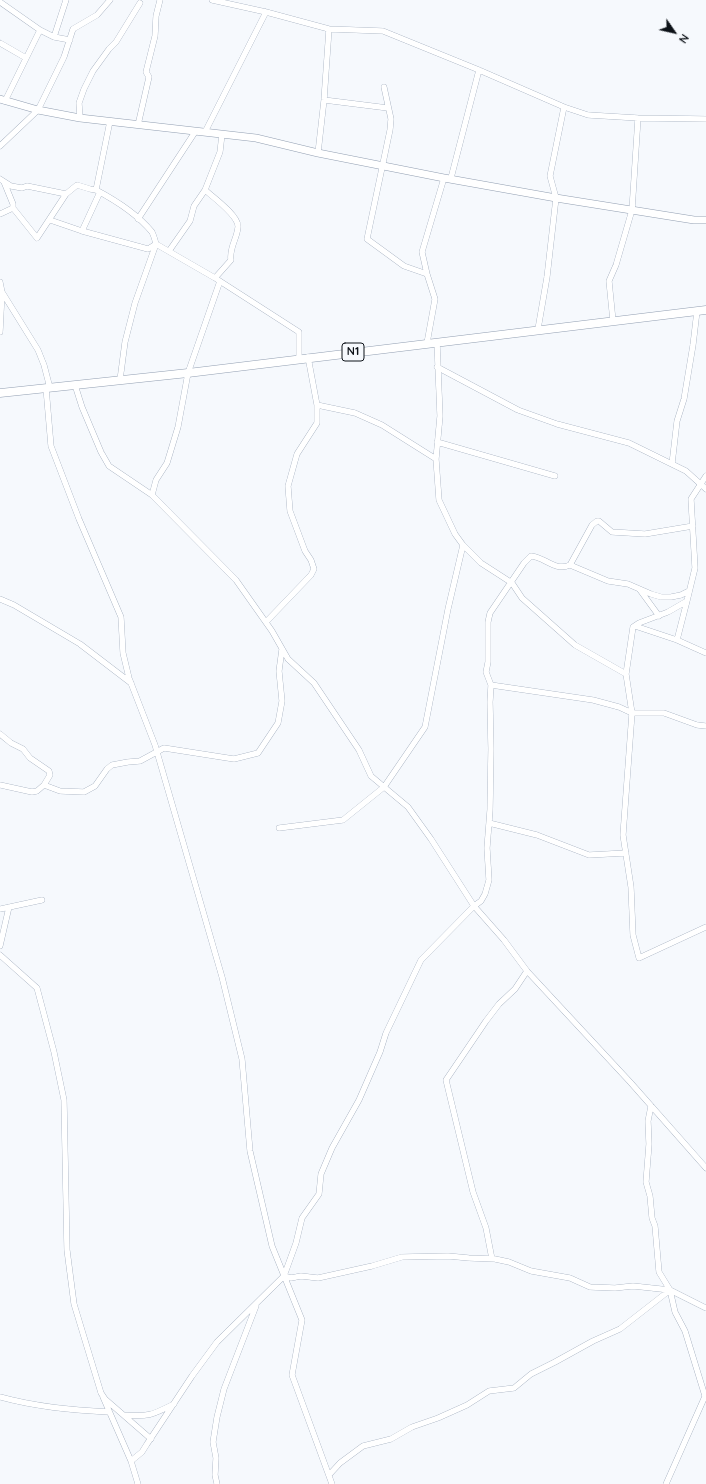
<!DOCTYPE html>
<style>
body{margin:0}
#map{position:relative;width:706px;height:1484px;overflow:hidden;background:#f6f9fd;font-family:Quicksand,sans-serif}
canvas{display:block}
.north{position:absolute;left:654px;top:12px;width:40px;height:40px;-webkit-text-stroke:3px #f6f9fd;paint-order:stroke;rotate:124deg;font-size:11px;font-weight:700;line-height:16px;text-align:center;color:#0d1218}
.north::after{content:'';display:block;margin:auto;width:14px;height:18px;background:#0d1218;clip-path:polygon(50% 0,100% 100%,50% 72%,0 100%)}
</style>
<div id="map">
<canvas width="706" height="1484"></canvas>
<div class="north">N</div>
</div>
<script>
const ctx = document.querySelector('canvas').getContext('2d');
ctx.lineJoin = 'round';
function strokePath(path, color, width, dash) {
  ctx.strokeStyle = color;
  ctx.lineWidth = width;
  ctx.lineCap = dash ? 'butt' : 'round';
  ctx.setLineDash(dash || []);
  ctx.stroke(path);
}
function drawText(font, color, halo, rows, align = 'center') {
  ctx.font = font + ' Quicksand,sans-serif';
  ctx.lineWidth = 3.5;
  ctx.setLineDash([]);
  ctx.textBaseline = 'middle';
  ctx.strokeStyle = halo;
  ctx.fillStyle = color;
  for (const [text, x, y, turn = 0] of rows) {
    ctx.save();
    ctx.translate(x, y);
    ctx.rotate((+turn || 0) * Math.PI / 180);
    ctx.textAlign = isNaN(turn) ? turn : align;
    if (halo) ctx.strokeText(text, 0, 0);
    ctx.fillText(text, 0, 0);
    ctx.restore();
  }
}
const minor = new Path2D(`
 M212,0l54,12 63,17 54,2 96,39 85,37 -14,69 6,22 -9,79 -9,52
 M0,2l40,28 14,7 16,3
 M54,37l12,-37
 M0,43l26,15
 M384,87l7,32 -1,11 -23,109 37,27 23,8 8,25 -8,44
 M324,100l64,8
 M5,101l35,-71
 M564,107l24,8 50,3 68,1
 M80,118l-1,-15 5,-14 9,-18 16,-22 7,-7 24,-39
 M110,121l-14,69c19,10 42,25 56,42 2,4 3,8 4,12l59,34 84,54v26
 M138,125l11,-48 -3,-5 9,-36 1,-20 4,-16
 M205,132l61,-120
 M0,146l38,-36 26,-53 9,-28 24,-14 13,-15
 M318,153l6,-53 5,-71
 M451,178l28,-108
 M0,179l11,7 11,2 5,-2 39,8 11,-9 13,4 6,1
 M4,182l9,22v4
 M205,190c8,7 34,26 33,37 -1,12 -9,21 -7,33l-16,18
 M100,192l-18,39 66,18 8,-5
 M0,214l13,-6 24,30 29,-44
 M138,219l57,-87
 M50,220l32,11
 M169,251l21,-30 4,-15 11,-16 15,-38 2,-18
 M427,274l-5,-22 22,-74
 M0,282l2,10 -2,40
 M2,292l36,58 6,15 6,23
 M613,321l-4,-40 7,-16 16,-55 6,-92
 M437,342l3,74 -4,43 3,41 16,34 8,11 18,18 31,20 10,15 53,47 51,29 6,39 -9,122 8,52 2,48 6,23 67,-31
 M308,357l9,48 38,8 27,12 54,34
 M437,367l81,43 39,14 72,19 57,28 20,18
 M120,380l5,-38 10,-39 21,-59
 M75,385l7,22 19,45 8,14 43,29 84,85 36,51 16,28 26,24 45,67 12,26 37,31 23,32 43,67 30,34 23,31 104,112 75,85
 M46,388l5,58 28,73 42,98 2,36 6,25 26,67 67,232 20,82 8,92 22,95 30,74 -10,55 40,109
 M437,442l118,34
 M672,464l5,-43 7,-22 9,-54 4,-34
 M152,495l4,-15 11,-17 11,-36 10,-54 32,-92
 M570,565l38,16 20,3 23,10 10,3h10l10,-2 8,-4
 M640,590l19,26
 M0,599l14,6 66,39 51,39
 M266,622l45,-47 3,-6 -3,-9 -6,-9 -15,-40 -2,-25 9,-32 20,-31v-18
 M635,626l42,14 29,13
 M677,640l10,-39
 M626,674l7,-47 6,-4 29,-11 19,-11 8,-33 -4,-69 15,-23
 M491,685l102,15 26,7 13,6h32l33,12 9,1
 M0,734l11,9 12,6 7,9 19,13 1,4 -6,10
 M0,785l32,7 5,-1 7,-6 16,6 24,1 11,-6 12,-17 5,-4 16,-3 12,-1 24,-13 70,11 24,-6 20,-30 4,-22 -3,-30 3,-22
 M489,823l48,12 52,20 37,-2
 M279,828l64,-8 41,-33 41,-60 23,-118 15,-64
 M0,909l42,-9
 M0,946l9,-39
 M0,955l37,33 17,64 10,48 3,150 7,54 27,89 4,6 46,40
 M651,1106l-3,15 1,23 -3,38 4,14 2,22 3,8 4,46 11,18 5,22 10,19 20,65
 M492,1259l-6,-31 -13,-36 -27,-112 40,-59 13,-17 16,-15 12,-18
 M284,1276l7,2 10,-2 17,2 54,-12 30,-9 46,-1 21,2 26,1 14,3 22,9 39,7 20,9 25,1 18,-2 37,4 36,18
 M0,1397c36,10 72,13 109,15
 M103,1397l28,64
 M124,1415c25,2 28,0 50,-11
 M329,1475l11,-12 23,-17 28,-7 21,-12 26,-9 29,-13 22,-14 25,-3 17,-14 24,-12 38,-21 27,-12 50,-39
 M138,1484l-7,-23 11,-9 5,-8 45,-68 25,-34 67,-66 12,-33 6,-25 17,-24 2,-20 11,-26 27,-48 21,-48 6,-19 35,-73 53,-54 7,-5 4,-7 4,-14 -2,-32 3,-38 1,-61 -1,-47 1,-17 -5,-13 2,-10v-40l2,-9 34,-50 7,-7c14,1 24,16 39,9l22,-40 5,-4h2l13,11 33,2 48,-8
 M217,1484l-2,-9 1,-17 -3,-16 4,-25 7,-28 32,-83
 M666,1484l40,-90`);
const tertiary = new Path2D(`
 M0,99l38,11 42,8 176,20 62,15 126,25 112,20 138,22h12`);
const primary = new Path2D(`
 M0,393l188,-20 518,-63`);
const shields = [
 [353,352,22]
];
const shieldNames = [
 ["N1",353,352]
];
strokePath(minor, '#919eb1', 6);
strokePath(tertiary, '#919eb1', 8);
strokePath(primary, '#919eb1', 9);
strokePath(minor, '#fff', 5.5);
strokePath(tertiary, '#fff', 7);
strokePath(primary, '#fff', 8);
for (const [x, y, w] of shields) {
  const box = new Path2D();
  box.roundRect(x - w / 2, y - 9, w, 18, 3);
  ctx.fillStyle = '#f6f9fd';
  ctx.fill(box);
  strokePath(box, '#0d1218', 1);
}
drawText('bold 11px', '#0d1218', null, shieldNames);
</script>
